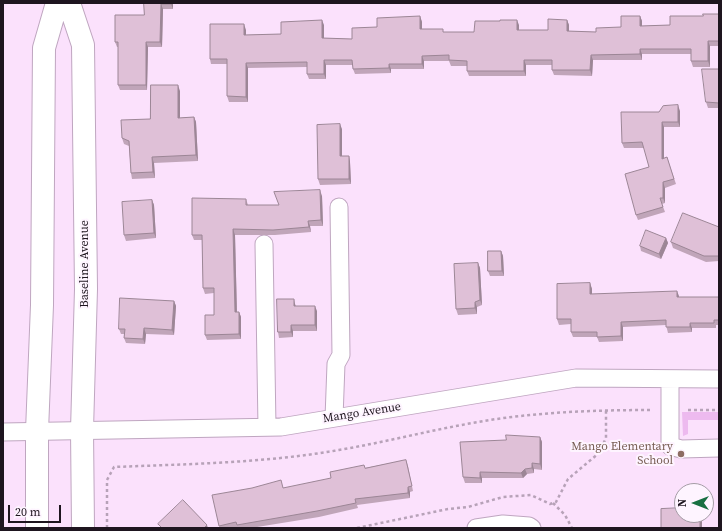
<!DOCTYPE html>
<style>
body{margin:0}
#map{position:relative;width:722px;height:531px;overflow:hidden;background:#fbe1fc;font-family:"Source Serif 4",serif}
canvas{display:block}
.frame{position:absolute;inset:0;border:4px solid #1e151f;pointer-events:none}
.north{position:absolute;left:674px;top:483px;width:40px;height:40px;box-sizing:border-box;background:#fef4ff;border:1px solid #a49ba5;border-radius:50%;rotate:270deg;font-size:11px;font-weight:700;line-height:16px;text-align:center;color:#1e151f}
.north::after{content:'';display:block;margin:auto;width:14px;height:18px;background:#186f42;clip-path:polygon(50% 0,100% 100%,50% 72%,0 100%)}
.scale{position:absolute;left:8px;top:505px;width:53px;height:18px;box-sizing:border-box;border:2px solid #1e151f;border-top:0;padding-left:5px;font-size:12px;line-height:14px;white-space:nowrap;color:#1e151f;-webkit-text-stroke:3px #fef4ff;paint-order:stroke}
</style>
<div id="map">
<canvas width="722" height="531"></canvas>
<div class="frame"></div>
<div class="north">N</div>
<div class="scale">20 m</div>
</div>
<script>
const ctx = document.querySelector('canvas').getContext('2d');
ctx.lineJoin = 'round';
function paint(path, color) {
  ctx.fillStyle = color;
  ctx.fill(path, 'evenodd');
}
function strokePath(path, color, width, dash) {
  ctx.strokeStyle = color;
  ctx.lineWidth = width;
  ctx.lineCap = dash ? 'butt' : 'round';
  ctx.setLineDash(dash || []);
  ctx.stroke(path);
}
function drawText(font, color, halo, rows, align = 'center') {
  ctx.font = font + ' "Source Serif 4",serif';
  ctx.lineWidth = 4;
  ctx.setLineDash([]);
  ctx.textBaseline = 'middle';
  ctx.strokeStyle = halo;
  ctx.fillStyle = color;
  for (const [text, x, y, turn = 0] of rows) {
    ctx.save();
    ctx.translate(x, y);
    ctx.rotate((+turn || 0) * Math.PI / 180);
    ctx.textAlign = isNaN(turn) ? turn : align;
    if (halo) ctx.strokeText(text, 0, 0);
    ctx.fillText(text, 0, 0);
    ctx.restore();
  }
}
const green = new Path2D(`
 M682,412h37v8h-31v14l-5,2z`);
const path = new Path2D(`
 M688,410h31
 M553,503l12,12 7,13
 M107,528v-48l7,-13c75,-3 151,-4 225,-17 47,-8 92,-20 139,-28 57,-10 117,-12 175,-12
 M357,528l91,-19 20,-2 35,-10 28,-2 19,9 6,-2 12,-23 31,-26 7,-15v-28`);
const minor = new Path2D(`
 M264,244l3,183
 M670,379v67l11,3 38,-1
 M334,418l2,-54 5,-9 -2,-148
 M3,432l278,-5 295,-49 143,1
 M476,528l27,-4 26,2 3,2`);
const major = new Path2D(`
 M69,3l14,42 3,244 -4,141 1,98
 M37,528v-97l5,-126 2,-257 13,-45`);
const wall = new Path2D(`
 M144,3h29v6h-10l-1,38h-14l-1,43h-27l-2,-5v-38h-1l-2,-5 29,-27z
 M719,14v32h-9v21h-17l-2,-6v-7h-49v6h-49l-1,16 -38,-1 -2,-5v-5h-26v11h-57l-2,-5v-5h-16l-2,-5h-25v8h-33v4l-36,1 -2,-5v-4h-27v14h-17l-2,-5v-7l-59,1v34h-19l-2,-6v-32h-16l-1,-5 36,-29v5l35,-1 43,-9v13l28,1 25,-12 43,-11 2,6v7l22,3h30l45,-7v5h29l19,-10 2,5v6l27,1 25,-5 19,-11 2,5v5l28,-1 33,-9z
 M719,69v39h-11l-2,-6z
 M180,91v27l14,-1 2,5 2,39 -44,2 1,15 -23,1 -1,-6 -2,-27 -5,-2 -2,-6 28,-19z
 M680,111v16h-16v31l3,-1 9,27 -11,4v15l-3,1 3,8 -27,8 -2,-5 13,-48 -5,-19h-20l-2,-5z
 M342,129v27h7l1,6 1,22 -31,1 -2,-6z
 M322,196l1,30h-13l1,6 -36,3h-40l2,77h2l2,5v22l-34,1 -2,-5 9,-20v-22l-9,1 -2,-6 -1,-48h-8l-2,-5 54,-36 2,6h31z
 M152,200l2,5 2,33 -30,3 -2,-6z
 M719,227v34l-13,1 -33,-14 -2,-6z
 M666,238l2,5 -7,16 -20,-8 -1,-5z
 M501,251l2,5 1,20h-14l-2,-5z
 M478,263l2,5 2,37 -5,2v7l-19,1 -2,-6z
 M590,283l2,6v5l87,2v1h40v28h-3v3h-24v4l-24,1 -2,-8 -43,2v14l-24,1 -2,-5h-24l-2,-5v-8l-12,1 -2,-6z
 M174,301l2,5 -2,29 -28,-1 -1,10 -19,-1 -2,-5v-4h-3l-2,-5z
 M295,304l1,2 21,5v20h-24v6l-14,1 -1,-6z
 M540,437l2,5v28l-8,-1v4l-7,1 -4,4h-41v5h-17l-2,-6 43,-37z
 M406,460l2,6 5,25 -3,1v6l-53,7 1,3 -39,9 -68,11h-13v-1l-4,1h-14l-1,-2 112,-48 34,-10z`);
const shadedWall = new Path2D(`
 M171,3h2v6l-2,-5z
 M161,4l2,5 -1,38 -2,-5z
 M420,16l2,6v13l-2,-6z
 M640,16l2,5v10l-2,-5z
 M322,20l2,5v19l-2,-6z
 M517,20l2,5v10l-2,-5z
 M567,20l2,5v12l-2,-6z
 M244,24l2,6v10l-2,-5z
 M708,41l2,5v21l-2,-6z
 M146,42l2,5 -1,43 -1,-5z
 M640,49l2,5v6l-2,-6z
 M591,55l2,5 -1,16 -2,-6z
 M422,56l2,5v8l-2,-5z
 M324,60l2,5v14l-2,-5z
 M524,60l2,5v11l-2,-5z
 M246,63l2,5v34l-2,-5z
 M389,64l2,5v4l-2,-5z
 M178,85l2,6v32l-2,-5z
 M678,105l2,6v16l-2,-5z
 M194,117l2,5 2,39 -2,-6z
 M662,122l2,5v37l-2,-5z
 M340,124l2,5v33l-2,-6z
 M349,156l1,6 1,22 -2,-5z
 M152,157l2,6 1,15 -2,-6z
 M663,182l2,6v15l-2,-5z
 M320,190l2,6 1,30 -2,-6z
 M152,200l2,5 2,33 -2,-5z
 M308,221l2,5 1,6 -2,-5z
 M233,229l2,6 2,82 -2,-5z
 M666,238l2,5 -7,16 -2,-5z
 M501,251l2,5 1,20 -2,-5z
 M478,263l2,5 2,37 -2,-5z
 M590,283l2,6v10l-2,-5z
 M677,291l2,5v7l-2,-6z
 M294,299l1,5 1,7 -2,-5z
 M174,301l2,5 -2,29 -2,-5z
 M475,302l2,5v7l-2,-6z
 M315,306l2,5v20l-2,-6z
 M239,312l2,5v22l-2,-5z
 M621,322l2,5v14l-2,-5z
 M690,323l2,5v4l-2,-5z
 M291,325l2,6v6l-2,-5z
 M144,328l2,6 -1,10 -2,-5z
 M540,437l2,5v28l-2,-6z
 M532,463l2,6v4l-2,-5z
 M525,469l2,5 -4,4 -2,-5z
 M480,472l2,6v5l-2,-5z
 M408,487l2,5v6l-2,-5z
 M700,515h2v13h-2z
 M207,525l1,3h-4z`);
const building = new Path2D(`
 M144,3h27v1h-10l-1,38h-14v43h-28v-43h-3v-27h29z
 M703,14h16v27h-11v20h-17v-12h-51v5l-49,1 -1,15h-38v-10h-28v11h-57v-10l-18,-1v-5l-27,1v8h-33v4l-36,1 -1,-9h-28v14h-17v-12l-61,1v34l-19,-1v-37h-17v-35h34v11l37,-1v-12l41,-2v18l30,1v-11l25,-1v-9l43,-2v13h23v3h31l1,-11h25v-1h17v10h31v-11l19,1v11l29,1v-4l25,-1v-11h19v10l30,-1v-9h33z
 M702,69h17v34l-13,-1z
 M151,85h27v33l16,-1 2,38 -44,2 1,15 -22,1 -2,-32 -7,-3 -1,-18 29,-1z
 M678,105v17h-16v37l5,-2 7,22 -11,3v16h-3l3,9 -27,8 -11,-41 24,-7 -7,-25 -20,1 -1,-31h38l4,-6z
 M340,124v32h9v23h-31l-1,-54z
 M320,190l1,30 -13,1 1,6 -36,3 -40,-1 2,83h4v22l-34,1v-20h9v-27h-11l-1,-53h-10v-37l54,1v6h33l-5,-13z
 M152,200l2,33 -30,2 -2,-33z
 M683,213l36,14v29h-15l-33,-14z
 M646,230l20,8 -7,16 -19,-8z
 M488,251h13l1,20h-14z
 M478,263l2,37 -5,2v6l-19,1 -2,-45z
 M590,283v11l87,-3v6h42v23h-5v3h-24v4h-24v-7l-45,2v14l-24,1v-5h-26v-13h-14v-35z
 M120,298l54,3 -2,29 -28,-2 -1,11 -19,-1 1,-9h-6z
 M277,299h17v7h21v19h-24v7h-13z
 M506,435l34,2v27l-8,-1v5l-7,1 -4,4 -41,-1v6l-17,-1 -3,-35 46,-2z
 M406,460l6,26 -4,1v6l-53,6 1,4 -39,8 -80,14 -1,-3 -17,4 -7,-31 40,-7 29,-8 2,8 48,-10 -1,-6 34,-7 1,3z
 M183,500l24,25 -3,3h-42l-4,-4z
 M682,508v7h18v13h-39v-19z`);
const markers = [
 [681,454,4,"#8d6e63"]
];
const streetNames = [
 ["Baseline Avenue",85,264,-90],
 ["Mango Avenue",362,413,-9]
];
const educationNames = [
 ["Mango Elementary",673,447],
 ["School",673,461]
];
paint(green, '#edbaef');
strokePath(minor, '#bfa6c0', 19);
strokePath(major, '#bfa6c0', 24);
strokePath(path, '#b7a2b8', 2.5, [3, 3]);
strokePath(minor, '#fff', 17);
strokePath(major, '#fff', 22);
paint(wall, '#c0a5b9');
paint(shadedWall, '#9c8696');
paint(building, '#dfc0d7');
strokePath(building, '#9c8696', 1);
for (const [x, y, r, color] of markers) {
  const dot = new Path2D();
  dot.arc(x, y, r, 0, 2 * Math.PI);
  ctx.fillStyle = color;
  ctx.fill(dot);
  strokePath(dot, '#fef4ff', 1.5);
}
drawText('12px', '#1e151f', '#fef4ff', streetNames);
drawText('12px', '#785e54', '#fef4ff', educationNames, 'right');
</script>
